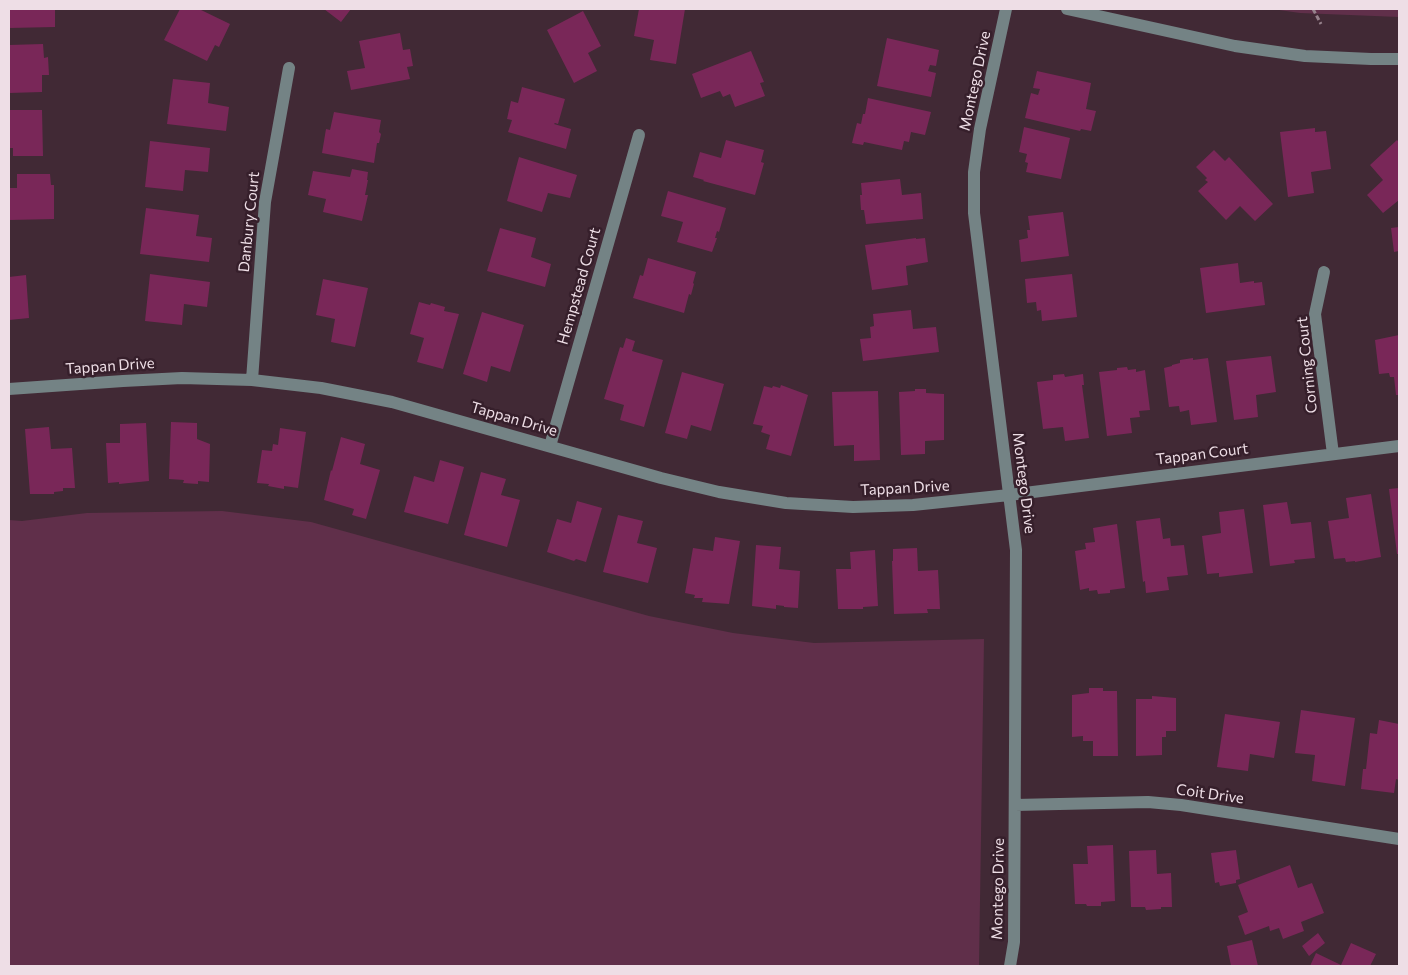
<!DOCTYPE html>
<style>
body{margin:0}
#map{position:relative;width:1408px;height:975px;overflow:hidden;background:#412935;font-family:Commissioner,sans-serif}
canvas{display:block}
.frame{position:absolute;inset:0;border:10px solid #eedee6;pointer-events:none}
</style>
<div id="map">
<canvas width="1408" height="975"></canvas>
<div class="frame"></div>
</div>
<script>
const ctx = document.querySelector('canvas').getContext('2d');
ctx.lineJoin = 'round';
function paint(path, color) {
  ctx.fillStyle = color;
  ctx.fill(path, 'evenodd');
}
function strokePath(path, color, width, dash) {
  ctx.strokeStyle = color;
  ctx.lineWidth = width;
  ctx.lineCap = dash ? 'butt' : 'round';
  ctx.setLineDash(dash || []);
  ctx.stroke(path);
}
function drawText(font, color, halo, rows, align = 'center') {
  ctx.font = font + ' Commissioner,sans-serif';
  ctx.lineWidth = 5;
  ctx.setLineDash([]);
  ctx.textBaseline = 'middle';
  ctx.strokeStyle = halo;
  ctx.fillStyle = color;
  for (const [text, x, y, turn = 0] of rows) {
    ctx.save();
    ctx.translate(x, y);
    ctx.rotate((+turn || 0) * Math.PI / 180);
    ctx.textAlign = isNaN(turn) ? turn : align;
    if (halo) ctx.strokeText(text, 0, 0);
    ctx.fillText(text, 0, 0);
    ctx.restore();
  }
}
const green = new Path2D(`
 M1272,9h127v8l-99,-4z
 M222,511l89,11 338,94 84,17 81,10 170,-4 -5,327h-970v-446l13,1 65,-8z`);
const building = new Path2D(`
 M9,9h46v18l-46,1z
 M180,9h19l31,15 -11,23 -4,-2 -8,16 -43,-21z
 M324,9h27l-10,13z
 M639,9h46l-9,55 -26,-4 4,-20 -20,-4z
 M583,11l18,35 -13,7 9,18 -23,12 -27,-53z
 M400,33l3,17 7,-1 3,17 -6,1 3,12 -59,11 -4,-19 18,-3 -6,-27z
 M887,38l52,12 -3,16 -6,-1 -2,6 8,2 -5,24 -54,-11z
 M43,44l1,14 4,-1 1,18h-7v17l-33,1v-48z
 M751,51l13,31 -4,1 5,13 -30,11 -5,-13 -7,3 -3,-6 -19,7 -9,-24z
 M1037,71l54,12 -5,26 10,2 -5,20 -10,-2 -1,2 -55,-13 6,-25 7,2 2,-6 -7,-1z
 M173,79l37,4 -2,20 21,4 -3,24 -59,-7z
 M522,87l43,12 -7,25 -3,-1 -1,1 17,5 -5,20 -58,-17 4,-12 -5,-1 4,-18 7,2z
 M868,98l63,14 -6,23 -14,-3 -2,10 -5,-1 -2,9 -38,-8 -1,3 -11,-2 5,-20 4,1 2,-10h2z
 M9,110h33l1,46h-30v-8h-4z
 M334,112l47,8 -2,12 2,2 -2,9h-2l-3,20 -52,-10 4,-24 4,1z
 M1024,127l46,11 -9,41 -35,-7 2,-9 -3,-1 2,-8 -8,-2z
 M1315,128v4l11,-1 5,38 -20,3 3,21 -26,4 -8,-65z
 M726,140l38,10 -3,12 3,1 -9,32 -52,-14 1,-1 -11,-3 7,-25 21,6z
 M1397,140l2,2v58l-16,13 -16,-18 16,-15 -13,-15z
 M150,141l60,7 -2,24 -23,-2 -2,21 -38,-4z
 M1214,150l11,11 4,-4 44,47 -18,17 -15,-15 -14,14 -28,-29 10,-9 -3,-2 2,-2 -11,-11z
 M519,157l58,18 -7,23 -22,-5 -6,19 -35,-11z
 M352,169l16,3 -1,8h1l-3,15h3l-6,26 -39,-9 3,-13 -18,-4 5,-24 37,6z
 M17,174h33l1,11h3v34l-45,1v-26h1v-6h7z
 M900,179l2,16 19,-2 2,26 -57,5 -2,-14h-3l-1,-15h2l-1,-12z
 M668,191l58,17 -7,24 -2,-1 -2,7h2l-5,14 -35,-10 6,-20 -22,-6z
 M146,208l53,7 -3,21 16,2 -3,24 -69,-8z
 M1063,212l6,44 -48,6 -2,-22 9,-2 -1,-8h3l-2,-14z
 M1399,227v24l-5,1 -3,-24z
 M500,228l36,10 -5,19 20,7 -6,23 -58,-16z
 M916,238v1l9,-1 3,24 -22,4 2,19 -36,5 -7,-45z
 M648,258l48,14 -3,11 1,1 -3,11 -2,-1 -5,19 -51,-15 7,-23 3,1z
 M1238,263l2,20 14,-2v2l8,-1 3,23 -59,8 -6,-45z
 M150,274l60,8 -3,25 -23,-3 -2,21 -37,-4z
 M1072,274l5,43 -35,4 -1,-11 -4,1 -1,-9 -9,1 -2,-24z
 M26,275l3,43 -20,2v-43z
 M323,279l45,9 -13,59 -24,-5 4,-23 -19,-4z
 M419,302l11,3 1,-2 14,4 -1,4 15,3 -16,55 -26,-7 7,-24 -14,-4z
 M911,310l2,19 23,-2 3,25 -76,9 -3,-22 11,-1 -1,-11 4,-1 -1,-12z
 M482,312l42,13 -14,47 -19,-6 -4,16 -24,-8z
 M1399,335v60h-3l-2,-18h-4l-1,-4 -10,1 -4,-34z
 M626,338l9,3 -3,10 31,9 -19,67 -24,-7 4,-15 -20,-6 16,-52 3,1z
 M1271,356l5,36 -20,3 2,22 -24,3 -8,-59z
 M1193,358v2l15,-2 9,64 -26,3 -2,-15 -9,2 -1,-6 -10,1 -5,-39 8,-2v-1l8,-2v-3z
 M1127,367l1,3 8,-1v3l9,-2 5,40 -11,1 1,6 -10,1 2,15 -25,3 -8,-64 18,-2v-2z
 M682,372l42,12 -13,47 -20,-6 -4,14 -22,-6z
 M1064,374l1,3 18,-3 1,11h-2l7,53 -24,3 -2,-14 -20,2 -6,-47 16,-2v-5z
 M781,385l27,10 -17,61 -25,-7 4,-14 -9,-3 2,-6 -10,-2 11,-38 8,2 1,-2 7,2z
 M915,389h11v4l18,1v46l-19,1v13l-24,1 -2,-63 16,-1z
 M878,391l2,69 -26,1v-16l-20,1 -2,-54z
 M171,422l26,1v16l13,5 -1,38 -11,-1v3l-15,-1 1,-3 -15,-1z
 M146,423l3,58 -30,3v-2l-11,1 -2,-40h14v-19z
 M49,427l2,22 21,-1 3,40h-12v3l-9,1v2h-24l-5,-65z
 M280,428l26,4 -8,56 -14,-2v3l-16,-3 1,-2 -12,-1 5,-33 10,1 1,-7 5,1z
 M341,437l24,7 -5,20 20,6 -14,49 -14,-4 2,-6 -30,-9 7,-30 1,1z
 M440,460l24,7 -16,57 -44,-12 10,-36 20,6z
 M481,472l25,7 -5,16 19,5 -13,47 -43,-12z
 M1399,488v66h-2l-8,-65z
 M1371,494l10,63 -26,5v-1l-9,1 -1,-4 -11,1 -6,-38 21,-3 -3,-20z
 M577,501l25,7 -16,54 -10,-3 -2,2 -27,-9 10,-33 14,4z
 M1287,502l4,22 20,-2 4,36 -21,2 1,3 -25,3 -7,-61z
 M1244,509l9,64 -34,4v-4l-12,1 -5,-38 19,-3 -2,-21z
 M618,515l25,6 -6,22 20,5 -9,35 -45,-11z
 M1160,518l3,21 7,-1 1,8 13,-1 4,30 -21,2 2,13 -23,3 -1,-12 -2,1 -7,-61z
 M1117,524l8,64 -15,2v3l-12,1 -1,-4 -8,1v-3l-9,2 -5,-39 11,-2 -1,-6 10,-1 -2,-14z
 M715,537l25,4 -11,63 -27,-2 1,-4h-9l1,-3 -10,-2 8,-45 20,3z
 M756,545l25,2 -2,22 21,2 -2,37 -14,-1v-1l-8,-1v4l-24,-3z
 M917,548l1,23 20,-1 2,39h-13l1,4 -34,1 -2,-53h1v-12z
 M875,550l3,56 -15,1v2h-25l-2,-40h15l-1,-17z
 M1089,688h14v3h14l1,65h-25v-15h-10v-5l-11,1v-42l17,-2z
 M1152,696l24,2v33h-10v6h-4v18l-26,1v-57h16z
 M1301,710l54,8 -10,68 -33,-5 3,-26 -20,-2z
 M1225,714l55,8 -6,36 -24,-4 -2,17 -31,-4z
 M1379,720l20,4v56l-3,-1 -2,14 -33,-4 2,-20h3l4,-36 7,1z
 M1113,845l2,56 -14,1v4h-14l-1,-2h-11l-2,-40h15l-1,-18z
 M1156,850l1,24 14,-1 1,34h-11v2l-15,1 -1,-3h-14l-2,-56z
 M1236,850l4,29 -4,1v3l-16,3 -1,-4 -4,1 -4,-30z
 M1290,865l8,23 14,-5 12,30 -23,9 3,9 -21,8 -4,-11 -9,3 -1,-5 -24,9 -7,-19 10,-4 -10,-27z
 M1318,933l7,10 -16,13 -7,-10z
 M1252,940l6,26h-27l-4,-20z
 M1351,943l25,11 -6,12h-60l6,-13 25,12z`);
const path = new Path2D(`
 M1313,9l8,15`);
const minor = new Path2D(`
 M1006,9l-26,120 -6,43v41l42,337 -2,392 -4,24
 M1067,9l168,37 70,10 66,3h28
 M1324,272l-9,42 18,140
 M252,380l13,-178 24,-134
 M9,389l114,-8 59,-3 70,2 69,8 71,14 269,76 58,14 67,11 67,4 60,-2 96,-10 390,-49
 M550,446l89,-311
 M1015,805l133,-3 33,3 218,34`);
const streetNames = [
 ["Montego Drive",975,81,-78],
 ["Danbury Court",249,222,-84],
 ["Hempstead Court",579,286,-74],
 ["Corning Court",1307,365,-96],
 ["Tappan Drive",110,366,-4],
 ["Tappan Drive",514,419,16],
 ["Tappan Court",1202,454,-7],
 ["Montego Drive",1024,483,83],
 ["Tappan Drive",905,488,-3],
 ["Coit Drive",1210,794,8],
 ["Montego Drive",998,889,-89]
];
paint(green, '#602f4a');
paint(building, '#792758');
strokePath(path, '#96828c', 3, [5, 2.5]);
strokePath(minor, '#748385', 12);
drawText('15px', '#eedee6', '#361f2b', streetNames);
</script>
